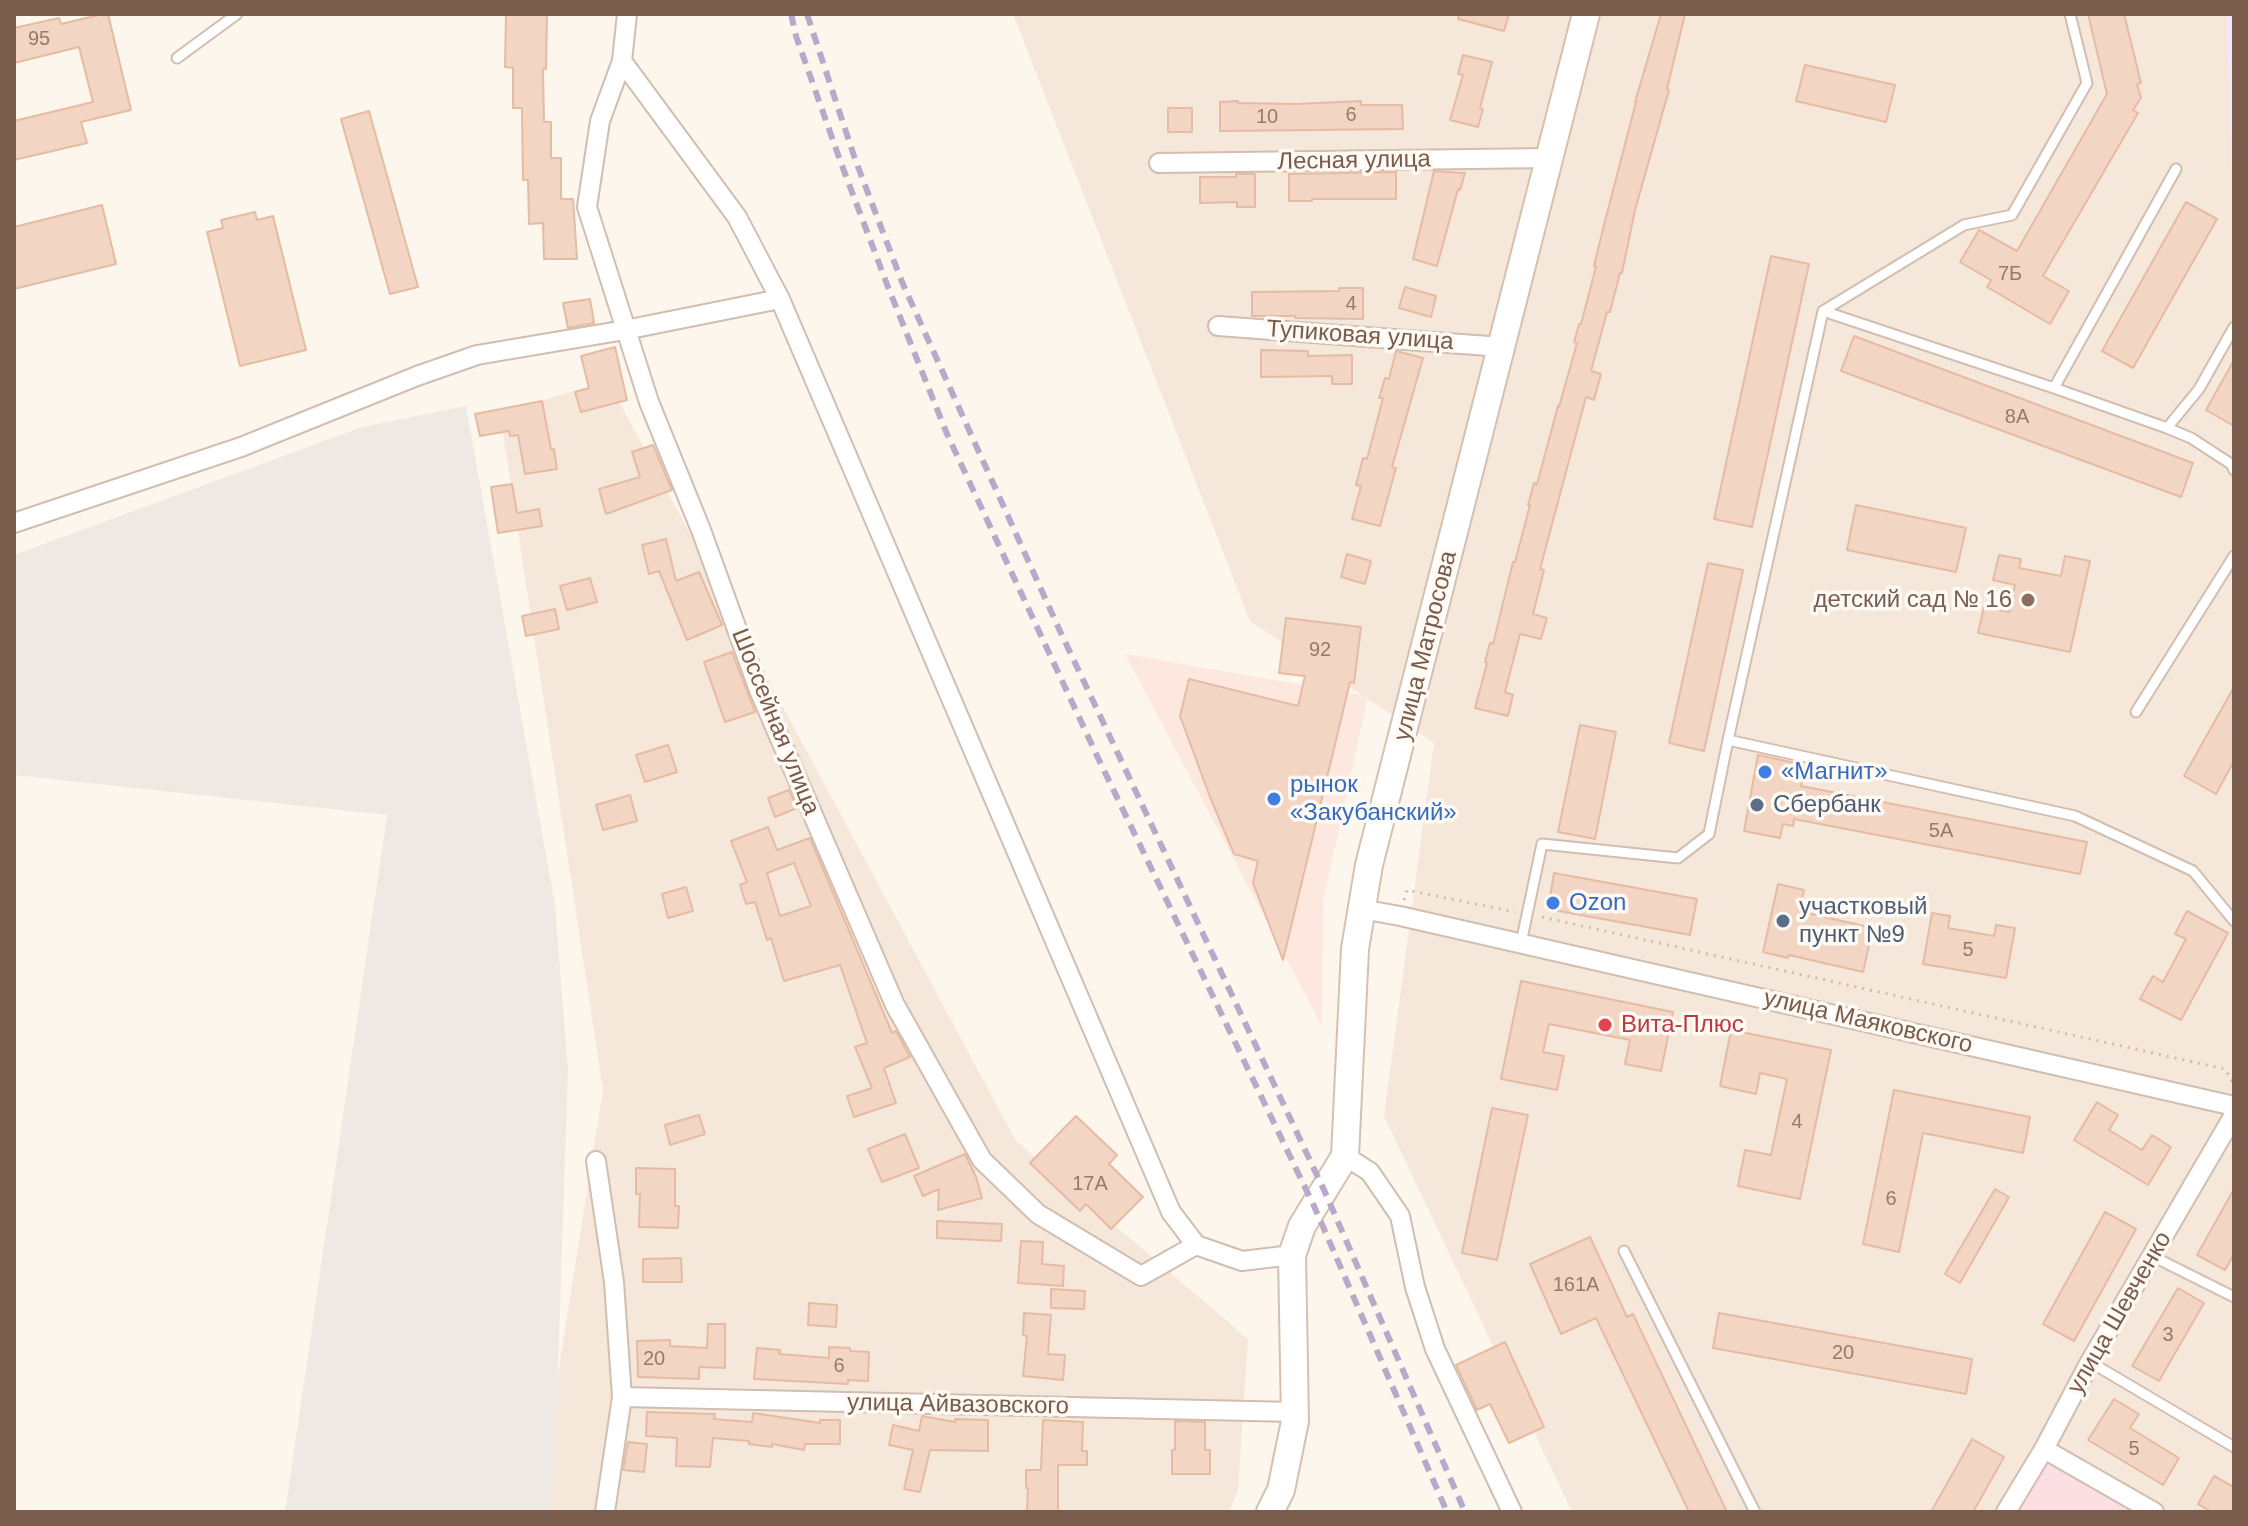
<!DOCTYPE html>
<meta charset="utf-8">
<style>
body{margin:0}
#map{position:relative;width:2248px;height:1526px;overflow:hidden;background:#fdf6ec;font-family:Helvetica,sans-serif}
canvas{display:block}
.frame{position:absolute;inset:0;border:16px solid #7a5c4d;pointer-events:none}
</style>
<div id="map">
<canvas width="2248" height="1526"></canvas>
<div class="frame"></div>
</div>
<script>
const ctx = document.querySelector('canvas').getContext('2d');
ctx.lineJoin = 'round';
function paint(path, color) {
  ctx.fillStyle = color;
  ctx.fill(path, 'evenodd');
}
function strokePath(path, color, width, dash) {
  ctx.strokeStyle = color;
  ctx.lineWidth = width;
  ctx.lineCap = dash ? 'butt' : 'round';
  ctx.setLineDash(dash || []);
  ctx.stroke(path);
}
function drawText(font, color, halo, rows, align = 'center') {
  ctx.font = font + ' Helvetica,sans-serif';
  ctx.lineWidth = 7;
  ctx.setLineDash([]);
  ctx.textBaseline = 'middle';
  ctx.strokeStyle = halo;
  ctx.fillStyle = color;
  for (const [text, x, y, turn = 0] of rows) {
    ctx.save();
    ctx.translate(x, y);
    ctx.rotate((+turn || 0) * Math.PI / 180);
    ctx.textAlign = isNaN(turn) ? turn : align;
    if (halo) ctx.strokeText(text, 0, 0);
    ctx.fillText(text, 0, 0);
    ctx.restore();
  }
}
const residential = new Path2D(`
 M1013,14h1221v1498h-662l-188,-396 50,-373 -184,-122z
 M608,381l408,760 232,198 -10,151 -9,22h-693l67,-422 -103,-677z`);
const commercial = new Path2D(`
 M1125,654l243,42 -45,206 -1,124z`);
const industrial = new Path2D(`
 M466,406l89,499 13,165 -15,442h-268l102,-697 -373,-40v-220l348,-128z`);
const education = new Path2D(`
 M2227,14h7v159l-3,-2z`);
const medical = new Path2D(`
 M2044,1449l111,63h-144z`);
const building = new Path2D(`
 M103,14h5l23,96 -50,12 6,21 -73,17v-39l79,-19 -14,-55 -65,16v-35l45,-10 2,6z
 M506,14h41l-1,55h-3l1,53h7v36h10v41h12l4,60h-33l-1,-36 -14,1 -1,-44h-5l-1,-72h-9v-40l-8,-1z
 M1459,14h50l-5,17 -46,-12z
 M1661,14h24l-18,75 2,1 -34,120 -13,63h-2l-10,39h-3l-16,59 10,3 -7,26 -8,-3 -46,172 4,1 -11,44 14,4 -6,21 -21,-5 -15,58 8,3 -5,21 -33,-8 12,-45 -2,-1 5,-19 3,1 20,-82h2l15,-57h-2l6,-22 3,1 21,-78 1,1 18,-64 -3,-1 5,-18h2l15,-57 -2,-1 10,-41 32,-123h-1z
 M2088,14h36l17,69 -4,1 4,14 -8,12 5,3 -95,163 26,15 -19,33 -63,-37 4,-7 -31,-18 19,-32 38,21 90,-157z
 M1463,55l29,7 -12,46 3,1 -5,18 -28,-7 13,-45 -5,-1z
 M1805,65l90,20 -9,37 -90,-21z
 M1238,101v2l59,1 64,-3v4h41l1,24 -183,2v-29z
 M1168,108h24v24h-24z
 M369,111l49,176 -28,7 -49,-175z
 M1434,171l31,2 -5,17 -2,-1 -21,77 -24,-7z
 M1396,172v27h-84v2h-23v-27z
 M1236,174h19v33h-18v-5l-37,1v-26h36z
 M2186,202l31,17 -84,149 -31,-17z
 M102,205l14,59 -102,25v-62z
 M255,212l2,8 16,-4 33,134 -66,16 -33,-134 16,-4 -2,-8z
 M1771,256l38,8 -57,263 -38,-8z
 M1405,287l31,9 -5,21 -32,-9z
 M1339,288h24v31l-68,-1v-2h-43v-24l87,-1z
 M590,299l4,24 -26,5 -5,-25z
 M1854,336l339,127 -12,34 -340,-126z
 M615,347l12,53 -46,12 -6,-20 14,-4 -8,-32z
 M1261,350l47,1v5l44,-1v29h-20v-8l-71,1z
 M1396,351l27,7 -31,109 4,1 -16,58 -28,-7 9,-33 -5,-1 7,-27 4,1 16,-61h-4l6,-20 4,1z
 M2234,360v66l-28,-16z
 M542,401l9,48h3l3,20 -32,5 -7,-39 -8,1 -1,-5 -29,5 -5,-22z
 M653,445l19,45 -66,24 -7,-25 41,-12 -8,-25z
 M512,484l5,29 22,-4 3,17 -44,7 -7,-46z
 M1856,505l110,23 -10,44 -109,-22z
 M666,539l10,42 23,-9 23,53 -35,15 -28,-69 -10,3 -7,-29z
 M1347,554l24,7 -6,23 -24,-7z
 M1999,555l22,4 -2,9 42,8 4,-20 25,5 -20,91 -92,-19 6,-26 25,5 6,-27 -22,-5z
 M1708,563l35,7 -39,181 -35,-8z
 M590,578l7,24 -30,8 -7,-24z
 M555,609l4,20 -33,7 -4,-20z
 M1286,618l75,9 -7,56 -4,-1 -67,278 -30,-77 5,-22 -24,-7 -24,-57 -30,-81 9,-37 109,27 7,-30 -26,-3z
 M732,652l23,60 -30,10 -21,-60z
 M2234,687v74l-18,33 -32,-18z
 M1580,725l36,7 -21,107 -37,-7z
 M668,745l9,27 -32,10 -9,-27z
 M1758,755l47,10 -4,21 286,56 -7,32 -286,-55 -1,7 -10,-2 -3,14 -36,-7z
 M789,790l8,18 -22,9 -7,-19z
 M630,795l7,26 -34,9 -7,-25z
 M768,827l9,23 33,-12 82,195 4,-2 14,26 -26,11 12,35 -42,14 -7,-21 25,-8 -17,-41 12,-4 -27,-78 -56,16 -13,-43 -4,2 -12,-38 -9,2 -6,-19 7,-3 -16,-41zM794,863l17,43 -31,10 -13,-43z
 M1554,873l143,26 -7,36 -142,-26z
 M1778,884l26,6 -5,21 74,17 -10,44 -74,-17 -1,3 -25,-6z
 M686,887l7,24 -25,7 -6,-24z
 M2187,911l41,22 -47,87 -41,-21 13,-23 10,6 23,-43 -11,-5z
 M1932,913l18,3 -2,12 46,8 2,-11 19,3 -9,50 -83,-14z
 M1521,981l152,31 -12,59 -36,-7 5,-24 -81,-16 -6,28 21,4 -7,34 -56,-11z
 M1731,1030l100,20 -31,149 -62,-13 7,-36 26,5 16,-76 -27,-6 -4,21 -36,-8z
 M1894,1090l136,27 -7,36 -100,-20 -24,119 -36,-8z
 M2097,1102l21,13 -9,15 33,20 10,-15 19,12 -23,38 -74,-45z
 M1492,1108l36,7 -31,145 -35,-7z
 M699,1115l6,19 -35,11 -5,-20z
 M1076,1116l41,39 -8,9 34,33 -32,32 -25,-25 -6,7 -50,-48z
 M905,1134l14,34 -37,14 -14,-33z
 M965,1154l11,23 6,21 -44,12 1,-21 -16,7 -9,-20z
 M636,1168l39,1v37h4l-1,22 -39,-1 1,-33h-4z
 M1995,1189l14,8 -49,86 -15,-9z
 M2234,1189v65l-9,16 -28,-15z
 M2105,1212l31,17 -62,112 -31,-17z
 M937,1221l65,3 -1,17 -64,-3z
 M1590,1237l37,80 6,-3 94,198h-38l-93,-194 -35,16 -31,-70z
 M1021,1241l22,1 -1,22 22,2 -1,20 -45,-3z
 M681,1258l1,24h-39v-23z
 M2178,1288l26,15 -45,78 -27,-15z
 M1051,1289l34,2 -1,18 -33,-1z
 M809,1303l28,2 -1,22 -28,-2z
 M1024,1313l27,2 -3,39 17,1 -2,25 -40,-4 4,-40 -4,-1z
 M1719,1313l253,46 -6,35 -253,-46z
 M708,1324h17v44l-26,-1v12l-61,-2 -1,-36 33,-1v6l37,2z
 M1505,1342l39,85 -35,16 -19,-39 -13,6 -21,-45z
 M829,1347l21,1v3l19,1 -1,29 -20,-1v4l-94,-5 3,-31 23,2 -1,4 50,4z
 M2114,1399l25,15 -9,14 49,30 -16,27 -75,-45z
 M647,1412l68,2 -1,5 38,3 1,-9 67,10v-3h20v24h-35l-1,6 -32,-6v3l-23,-3v-3l-36,-3 -3,29 -34,-1 1,-28 -31,-2z
 M922,1416l33,6v-3l33,1v31l-58,-1 -10,42 -16,-3 9,-39 -24,-5 4,-20 26,6z
 M1043,1420l40,2 -1,29h5v14h-29v47h-31l1,-24h-2v-18h15z
 M1175,1421l30,1v28h5v24h-38v-24h3z
 M1972,1439l32,18 -31,55h-42z
 M628,1442l19,2 -3,28 -21,-2z
 M2214,1476l20,11v25h-23l-13,-8z`);
const path = new Path2D(`
 M1404,900l3,-10 108,22
 M1542,917l683,152 7,12h2`);
const lane = new Path2D(`
 M177,58l60,-44
 M1823,311l231,77 113,40 24,10 40,26 3,6
 M2054,388l122,-219
 M2167,428l32,-39 35,-62
 M2136,712l98,-156
 M1728,740l347,76 118,55 41,50
 M1521,943l21,-99 136,14 31,-24 19,-94 95,-429 141,-86 48,-10 75,-132 -17,-69
 M1624,1251l131,261
 M2152,1256l82,41
 M2090,1362l144,85`);
const street = new Path2D(`
 M627,14l-5,47 -22,60 -13,86 62,195 52,128 58,160 136,315 87,155 56,54 103,62 55,-31
 M622,61l115,156 43,82 391,913 25,33 46,16 50,-6
 M1159,163l390,-5
 M1218,326l284,21
 M14,523l227,-76 176,-71 60,-21 148,-25 155,-31
 M1361,909l39,7 834,190
 M1345,1156l25,16 30,44 15,71 20,62 77,163
 M596,1161l18,121 8,115 -17,115
 M622,1397l673,15
 M2044,1449l110,63
 M2006,1512l38,-63 46,-87 144,-247`);
const secondary = new Path2D(`
 M1270,1512l11,-22 14,-69 -3,-166 10,-29 43,-70 10,-207 14,-84 217,-851`);
const rail = new Path2D(`
 M791,14l5,22 45,127 47,124 59,147 152,326 215,446 133,306
 M807,14l48,145 47,123 158,349 264,559 141,322`);
const markers = [
 [2028,600,8,"#8d6e63"],
 [1765,772,8,"#3f7fe0"],
 [1274,799,8,"#3f7fe0"],
 [1757,805,8,"#5c6f8a"],
 [1553,903,8,"#3f7fe0"],
 [1783,921,8,"#5c6f8a"],
 [1605,1025,8,"#e0444e"]
];
const numberNames = [
 ["95",39,39],
 ["6",1351,115],
 ["10",1267,117],
 ["7Б",2010,274],
 ["4",1351,304],
 ["8А",2017,417],
 ["92",1320,650],
 ["5А",1941,831],
 ["5",1968,950],
 ["4",1797,1122],
 ["17А",1090,1184],
 ["6",1891,1199],
 ["161А",1576,1285],
 ["3",2168,1335],
 ["20",1843,1353],
 ["20",654,1359],
 ["6",839,1366],
 ["5",2134,1449]
];
const streetNames = [
 ["Лесная улица",1354,161,-1],
 ["Тупиковая улица",1360,336,4],
 ["улица Матросова",1426,646,-76],
 ["Шоссейная улица",775,722,68],
 ["улица Маяковского",1868,1022,13],
 ["улица Шевченко",2120,1313,-60],
 ["улица Айвазовского",958,1405,1]
];
const educationNames = [
 ["детский сад № 16",2012,600]
];
const shopNames = [
 ["«Магнит»",1781,772],
 ["рынок",1290,785],
 ["«Закубанский»",1290,813],
 ["Ozon",1569,903]
];
const serviceNames = [
 ["Сбербанк",1773,805],
 ["участковый",1799,907],
 ["пункт №9",1799,935]
];
const healthNames = [
 ["Вита-Плюс",1621,1025]
];
paint(residential, '#f5e8da');
paint(commercial, '#fde8e0');
paint(industrial, '#efe9e4');
paint(education, '#f3e8fa');
paint(medical, '#fbdfe3');
paint(building, '#f3d5c3');
strokePath(building, '#e6bba3', 2);
strokePath(lane, '#d1beb0', 13);
strokePath(street, '#d1beb0', 22);
strokePath(secondary, '#d6c0b0', 30);
strokePath(path, '#d9b8a5', 3, [2, 6]);
strokePath(lane, '#fff', 9);
strokePath(street, '#fff', 18);
strokePath(secondary, '#fff', 26);
strokePath(rail, '#b9a8c9', 6, [12, 8]);
for (const [x, y, r, color] of markers) {
  const dot = new Path2D();
  dot.arc(x, y, r, 0, 2 * Math.PI);
  ctx.fillStyle = color;
  ctx.fill(dot);
  strokePath(dot, '#fffaf3', 3);
}
drawText('20px', '#987a6a', null, numberNames);
drawText('24px', '#7a5c4d', '#fffaf3', streetNames);
drawText('24px', '#785e54', '#fffaf3', educationNames, 'right');
drawText('24px', '#366cbe', '#fffaf3', shopNames, 'left');
drawText('24px', '#4e5e75', '#fffaf3', serviceNames, 'left');
drawText('24px', '#be3a42', '#fffaf3', healthNames, 'left');
</script>
